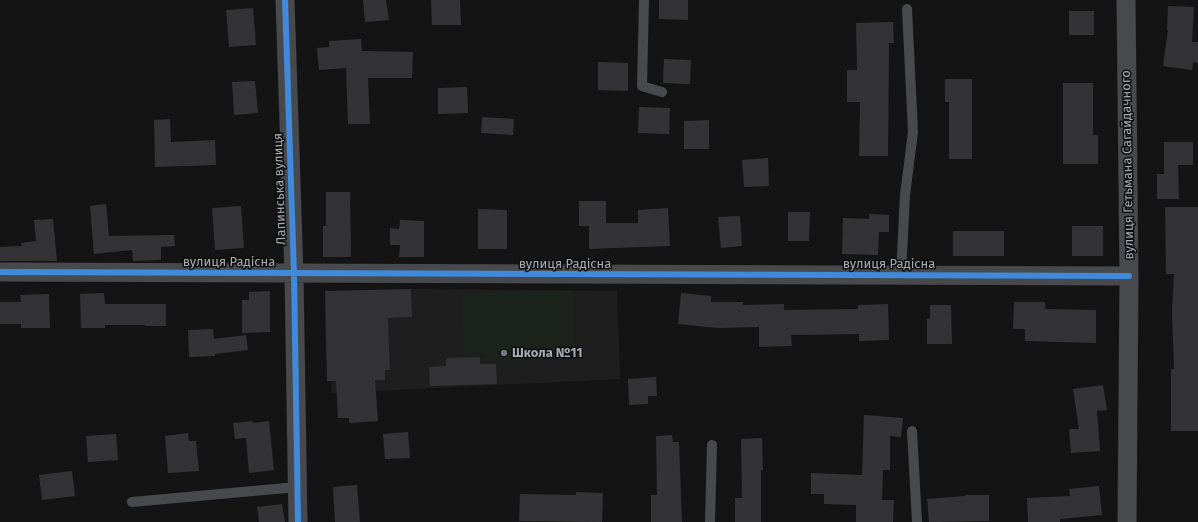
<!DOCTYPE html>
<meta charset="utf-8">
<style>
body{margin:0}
canvas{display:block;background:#141414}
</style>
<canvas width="1198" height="522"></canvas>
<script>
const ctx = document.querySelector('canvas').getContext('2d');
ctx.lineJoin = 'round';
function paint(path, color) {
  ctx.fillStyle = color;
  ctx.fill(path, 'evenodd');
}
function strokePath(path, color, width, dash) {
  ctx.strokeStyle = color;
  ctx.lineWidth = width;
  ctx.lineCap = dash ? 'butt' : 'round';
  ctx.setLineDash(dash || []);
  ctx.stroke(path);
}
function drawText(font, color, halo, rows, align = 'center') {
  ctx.font = font + ' "Fira Sans",sans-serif';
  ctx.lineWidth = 3;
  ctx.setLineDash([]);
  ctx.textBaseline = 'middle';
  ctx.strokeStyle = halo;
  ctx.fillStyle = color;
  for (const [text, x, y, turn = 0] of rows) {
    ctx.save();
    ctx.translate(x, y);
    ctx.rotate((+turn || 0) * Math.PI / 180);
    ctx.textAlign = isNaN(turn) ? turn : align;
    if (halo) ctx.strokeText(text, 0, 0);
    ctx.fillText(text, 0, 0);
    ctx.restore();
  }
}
const built = new Path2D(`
 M411,289l206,2 3,88 -289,14v-12l59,-12 -1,-34 -17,-17 40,-1z`);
const green = new Path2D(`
 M573,290v67l-88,4v-7h-23l-1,-61z`);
const building = new Path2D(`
 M363,0h23l3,20 -24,2z
 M431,0h29l1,25h-29z
 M659,0h29v20l-29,-1z
 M1168,6l26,1 -2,35h6v21l-5,-1 -1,8 -29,-4 5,-36h-1z
 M253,8l3,37 -27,2 -3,-37z
 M1069,11h25v24h-25z
 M893,22l1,21h-5l-1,113h-29l1,-54h-13v-32h10l-1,-47z
 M361,39l1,12 51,1 -1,26h-44l2,46h-22l-2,-56 -27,2 -2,-22 12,-1v-6z
 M664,59l27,1 -1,24 -27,-1z
 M598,62l30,1v28l-30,-1z
 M945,79h27v80h-23v-57h-4z
 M255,81l3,32 -24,2 -2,-33z
 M1063,83h30v52h5v29h-35z
 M467,87l1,26 -30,1v-26z
 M639,107l31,1 -1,26 -31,-1z
 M482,117l32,2 -1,16 -32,-2z
 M170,119l1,23 44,-2 1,25 -61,2 -1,-47z
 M709,120v29h-25v-28z
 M1164,142h29v23h-15l1,34h-22v-25h7z
 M768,158l1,28 -25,1 -2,-27z
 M326,192h24l1,65h-28v-31h3z
 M579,201h27v22h32v-13l30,-2 2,38 -81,3v-23h-10z
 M106,204l3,32 65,-1 1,11 -14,1v13l-28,1 -1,-11 -38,4 -4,-48z
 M241,206l3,42 -29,2 -3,-42z
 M1165,207h33v224h-27v-62h3l-2,-58 2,-37h-8z
 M478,209l29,1v39h-29z
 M788,212h22l-1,29h-21z
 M869,214l20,1v17h-10l-1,23 -36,-1 1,-36 26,1z
 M740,216l2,30 -21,2 -3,-31z
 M53,219l4,42h-57v-14l22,-1 -1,-3 15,-2 -2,-21z
 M400,220l24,1v36h-25l1,-12h-10v-17l9,1z
 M1072,226h31v30h-31z
 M953,231h51v25h-51z
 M411,289l1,28 -24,1 2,52h-5v10h-10l3,41 -29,2v-5h-11l-2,-37h-9l-2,-90z
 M270,291v41l-28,1v-33h7v-8z
 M104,293l1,11h61v22h-21v-1h-40v3h-24l-1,-34z
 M681,293l30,3v6h32v3l41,-1v6l74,-1v-4l30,-1 1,36 -30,1v-7l-68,1 1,11 -33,1v-20l-41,1 -40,-4z
 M49,294l1,34h-29v-4h-21v-22h21l-1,-7z
 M1014,302h31v7l51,1v33l-71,-2v-12h-12z
 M930,305h21l1,39h-25v-25l3,-1z
 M213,329l1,10 32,-4 2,15 -33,4v2l-26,1 -1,-27z
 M480,357v7h16l1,20 -67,2 -1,-19 17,-1v-8z
 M656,377l1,19h-9v8l-19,1 -1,-26z
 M1103,385l4,25 -10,1 3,40 -29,2 -2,-24h10l-6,-40z
 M864,415l39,3 -2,19 -11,-1v34h-7l-1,30h12l-1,22h-37v-17l-32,-1v-10h-13v-21l51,2z
 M253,421v2l16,-2 5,49 -25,3 -3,-35 -11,1 -2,-16z
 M408,432l2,26 -25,1 -2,-25z
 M188,433l1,8h7l3,30 -31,2 -3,-37z
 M116,434l2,26 -30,2 -2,-26z
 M672,435l1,7h6l3,80h-31v-27h6l-1,-59z
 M762,438l1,32h-2v52h-26v-24h7l-1,-59z
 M72,471l3,25 -33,4 -3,-25z
 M357,485l3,37h-25l-2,-35z
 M1099,486l3,29 -42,4v3h-32l-1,-24 43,-2 -1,-7z
 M576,492l27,1 -1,29 -83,-1 1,-27 56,1z
 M965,495h24v26l-60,1 -2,-23 38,-3z
 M282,504l3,18h-26l-2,-15z`);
const service = new Path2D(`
 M644,0l-2,86 20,6
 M901,275l4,-80 8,-63 -6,-123
 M912,431l5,91
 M132,502l165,-15
 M710,522l2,-77`);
const minor = new Path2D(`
 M285,0l9,274 4,248
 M1126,0l3,276 -2,246
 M0,272l1129,4`);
const cycleway = new Path2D(`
 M285,0l9,274 4,248
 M0,272l1129,4`);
const markers = [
 [504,353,4,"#72767d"]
];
const streetNames = [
 ["вулиця Гетьмана Сагайдачного",1128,165,-91],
 ["Лапинська вулиця",280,189,-92],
 ["вулиця Радісна",229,262],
 ["вулиця Радісна",565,264],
 ["вулиця Радісна",889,264]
];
const poiNames = [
 ["Школа №11",512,353]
];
paint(built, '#1e1e1f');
paint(green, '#1c221c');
paint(building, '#333335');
strokePath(service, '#48494c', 10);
strokePath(minor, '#48494c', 19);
strokePath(cycleway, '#408adc', 6);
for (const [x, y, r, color] of markers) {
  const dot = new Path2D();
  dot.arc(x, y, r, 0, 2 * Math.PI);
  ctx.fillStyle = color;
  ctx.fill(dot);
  strokePath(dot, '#0e0e0f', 1.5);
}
drawText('13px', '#a5abb5', '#0e0e0f', streetNames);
drawText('bold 13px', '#a5abb5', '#0e0e0f', poiNames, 'left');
</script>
